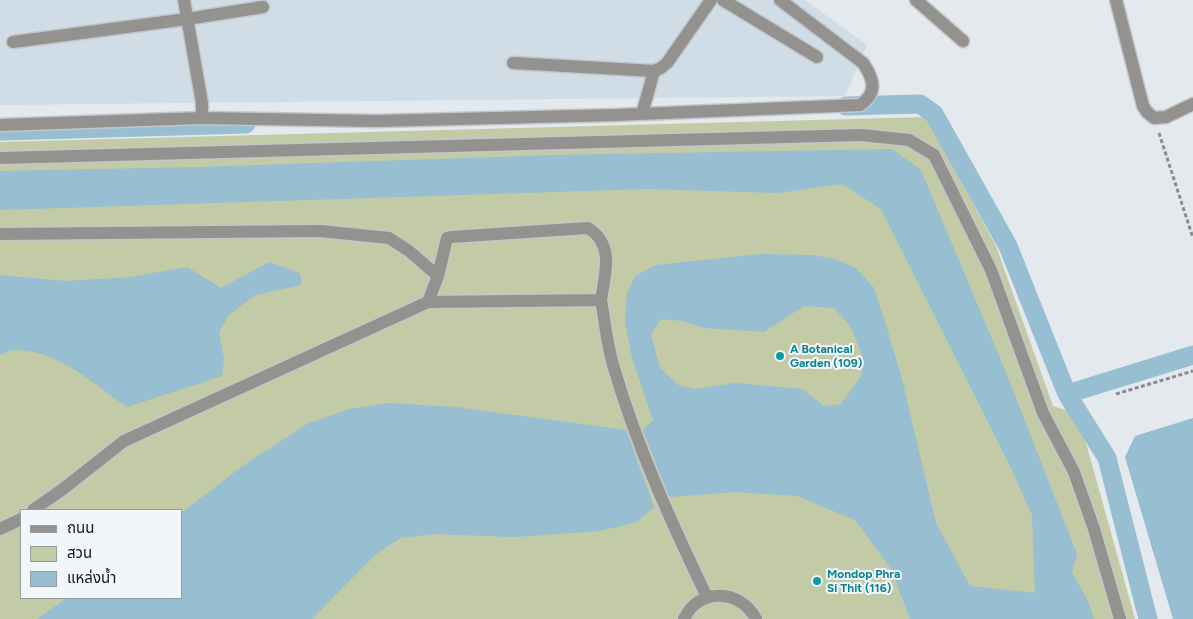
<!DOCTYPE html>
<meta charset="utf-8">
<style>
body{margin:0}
#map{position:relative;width:1193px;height:619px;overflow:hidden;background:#e3e9ed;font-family:Figtree,"Noto Sans Thai",sans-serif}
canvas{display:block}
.legend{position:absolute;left:20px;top:509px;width:162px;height:90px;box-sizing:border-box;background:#f0f6fa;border:1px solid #989c9f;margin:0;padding:6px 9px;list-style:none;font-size:15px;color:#131517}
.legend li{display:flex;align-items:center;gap:10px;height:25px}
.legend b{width:25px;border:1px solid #989c9f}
</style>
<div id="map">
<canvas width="1193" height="619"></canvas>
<ul class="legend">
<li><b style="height:6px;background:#93928f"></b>ถนน</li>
<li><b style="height:14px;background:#c2caa6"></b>สวน</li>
<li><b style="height:14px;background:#97bed1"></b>แหล่งน้ำ</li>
</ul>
</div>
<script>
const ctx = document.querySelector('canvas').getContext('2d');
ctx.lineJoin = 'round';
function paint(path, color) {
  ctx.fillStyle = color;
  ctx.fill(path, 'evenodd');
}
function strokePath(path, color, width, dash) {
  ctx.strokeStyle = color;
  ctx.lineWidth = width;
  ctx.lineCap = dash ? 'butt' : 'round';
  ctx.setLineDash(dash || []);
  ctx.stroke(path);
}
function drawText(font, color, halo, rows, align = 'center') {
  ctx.font = font + ' Figtree,sans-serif';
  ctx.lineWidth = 4;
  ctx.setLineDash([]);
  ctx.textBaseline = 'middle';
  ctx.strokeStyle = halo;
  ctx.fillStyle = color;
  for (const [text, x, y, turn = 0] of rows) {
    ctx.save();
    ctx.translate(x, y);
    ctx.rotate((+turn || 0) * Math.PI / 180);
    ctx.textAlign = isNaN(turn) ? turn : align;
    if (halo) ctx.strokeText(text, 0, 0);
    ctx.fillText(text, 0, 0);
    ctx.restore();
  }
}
const built = new Path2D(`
 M0,0h805l62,45 -22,51 -845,9z`);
const green = new Path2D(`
 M926,117l70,129 57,160 25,8 57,205h-1135v-477zM21,510h160v88h-160z`);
const water = new Path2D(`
 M892,149l29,21 84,200 72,184 -5,18 16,29 6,18h-184l-19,-50 -36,-49 -58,-24 -62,-4 -66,5 -26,-67 10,-10 -21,-62 -7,-36 2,-29 8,-17 21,-11 106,-11 50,1 23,4 21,9 18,20 14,44 13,43 35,148 34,63 65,7 -3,-78 -22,-49 -129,-257 -39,-25 -64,9 -130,-4 -648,21v-39l198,-4 356,-12zM804,306l30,2 17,19 12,31 -1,17 -21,29 -17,2 -22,-17 -67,-6 -40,6 -17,-4 -18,-17 -9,-34 10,-15 22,2 21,7 60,4z
 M269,262l31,11 2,12 -47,10 -26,20 -10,17 5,27 -2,17 -95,31c-33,-23 -70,-58 -113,-57 -4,0 -10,3 -14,5v-80l66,6 64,-4 57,-10 34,21z
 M389,403l67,4 170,23 28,77 -17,15 -37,9 -85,6 -82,-3 -32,4 -25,16 -64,65h-275l30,-21h114v-85l63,-48 63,-41 42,-15z
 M1193,418v201h-20l-48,-162 10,-21z`);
const canal = new Path2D(`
 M846,106l74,-2 14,10 74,132 59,148 40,64 41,161
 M3,131l243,-7
 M1067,394l126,-39`);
const path = new Path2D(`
 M1159,133l34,105
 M1116,394l77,-23`);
const minor = new Path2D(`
 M723,0l94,57
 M916,0l47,41
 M1116,0l27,106 4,6 7,6 12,-1 27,-13
 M13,42l174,-23 76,-12
 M513,63l141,8 7,-3 6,-5 44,-63
 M642,114l12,-43
 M202,118l175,3 238,-6 245,-10c18,-12 14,-26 3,-42l-83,-63
 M0,125l202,-7v-15l-18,-103
 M0,158l861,-23 48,5 25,15 57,115 52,143 31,59 20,57 26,90
 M0,234l320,-3 69,7 20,13 29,25
 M428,302l10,-26 9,-38 4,-1 137,-9c27,17 17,45 13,72
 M33,510l30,-21 61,-48 304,-139 173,-2c4,22 6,46 13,68 23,79 57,154 93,229
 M0,529l21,-10
 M684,619c14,-32 57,-30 72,0`);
const markers = [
 [780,356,5,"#0f9aa8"],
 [817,581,5,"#0f9aa8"]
];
const cultureNames = [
 ["A Botanical",790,349],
 ["Garden (109)",790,363],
 ["Mondop Phra",827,574],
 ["Si Thit (116)",827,588]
];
paint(built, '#d0dde6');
paint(green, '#c2caa6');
paint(water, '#97bed1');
strokePath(canal, '#97bed1', 19);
strokePath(minor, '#c2c7cb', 15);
strokePath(path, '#878c8f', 3, [4, 2.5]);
strokePath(minor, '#93928f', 12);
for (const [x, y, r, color] of markers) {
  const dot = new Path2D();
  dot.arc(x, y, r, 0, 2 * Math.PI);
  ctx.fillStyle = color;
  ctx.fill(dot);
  strokePath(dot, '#f0f6fa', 2);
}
drawText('bold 12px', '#0d838f', '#f0f6fa', cultureNames, 'left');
</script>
